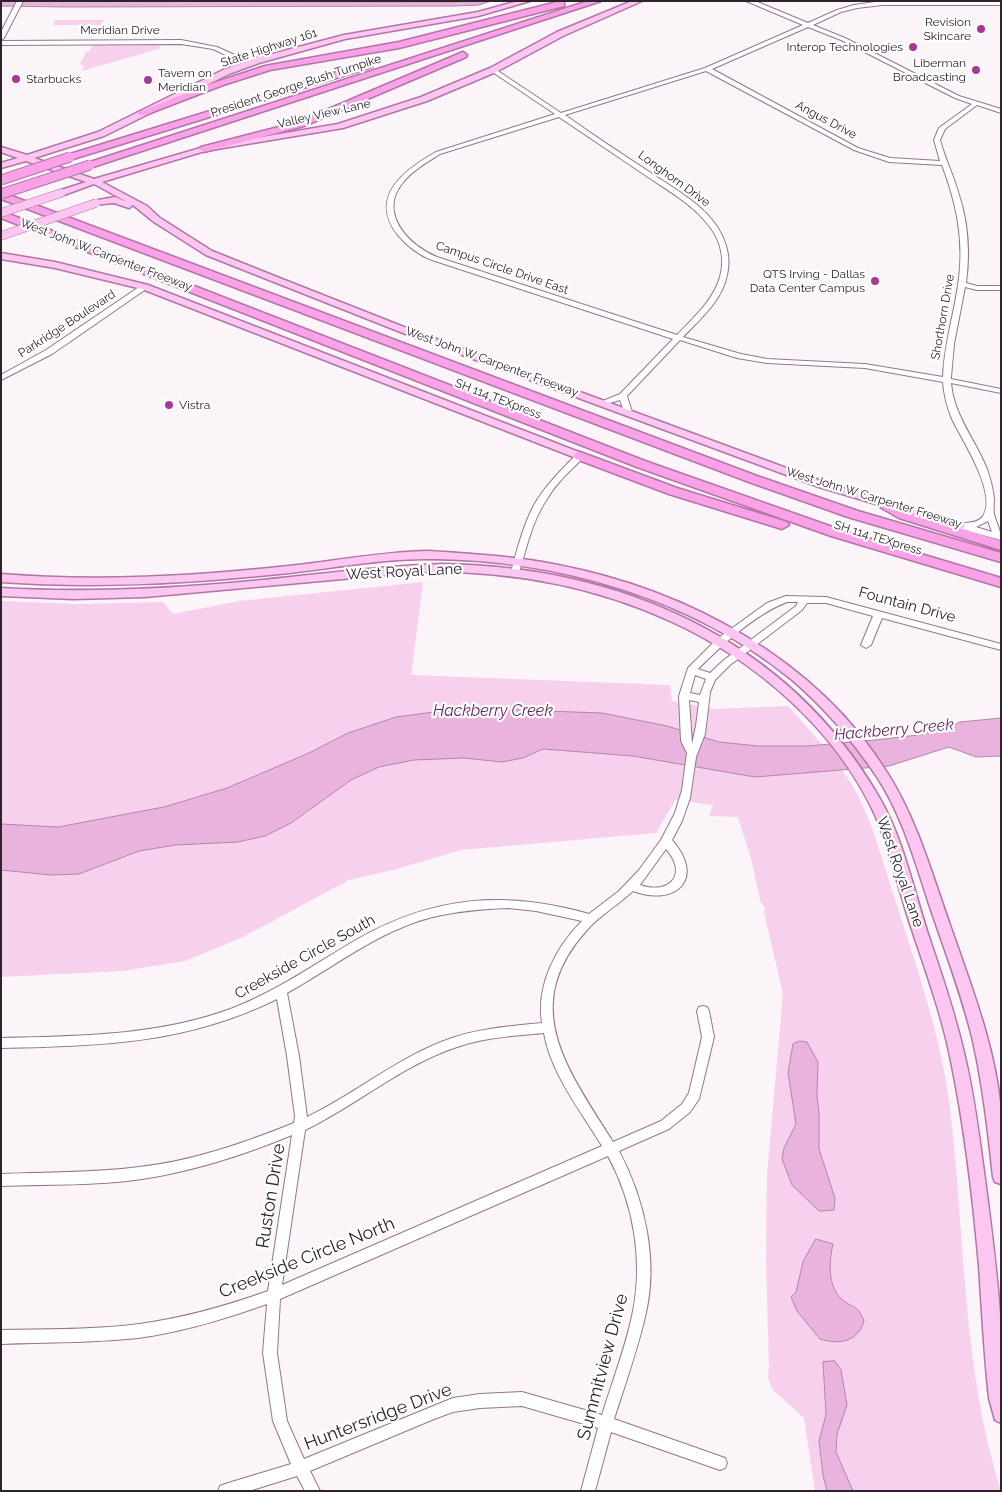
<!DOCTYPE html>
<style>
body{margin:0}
#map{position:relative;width:1002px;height:1492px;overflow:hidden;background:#fbf4f9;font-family:Raleway,sans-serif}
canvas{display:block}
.frame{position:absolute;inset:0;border:2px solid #2e222c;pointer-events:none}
</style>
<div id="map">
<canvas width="1002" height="1492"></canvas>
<div class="frame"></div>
</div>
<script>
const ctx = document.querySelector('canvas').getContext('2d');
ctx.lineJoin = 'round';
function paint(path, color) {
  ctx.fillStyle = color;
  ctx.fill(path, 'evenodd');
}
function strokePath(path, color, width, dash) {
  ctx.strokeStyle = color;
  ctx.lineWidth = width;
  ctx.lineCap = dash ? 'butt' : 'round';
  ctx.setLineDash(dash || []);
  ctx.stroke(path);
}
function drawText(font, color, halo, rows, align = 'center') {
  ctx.font = font + ' Raleway,sans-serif';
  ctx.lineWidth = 4.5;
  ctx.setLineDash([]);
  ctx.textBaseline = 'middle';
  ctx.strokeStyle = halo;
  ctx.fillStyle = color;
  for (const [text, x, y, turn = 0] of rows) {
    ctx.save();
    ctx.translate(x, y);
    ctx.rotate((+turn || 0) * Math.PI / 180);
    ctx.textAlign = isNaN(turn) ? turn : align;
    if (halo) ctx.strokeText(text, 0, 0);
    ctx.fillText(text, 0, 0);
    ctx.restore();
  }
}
const green = new Path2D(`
 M55,20h49l-4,5h-47z
 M92,45h65l3,1 -1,3 -78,22 3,-5 -4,-2 6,-12h3z
 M423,582l-12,93 259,10 2,16 43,8 73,-3c20,23 45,48 61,74 22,35 32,77 45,116 22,70 47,139 56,212 15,128 12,260 51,383h-186l-11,-73 -32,-29 -4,-12 1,-9 -3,-108 1,-85 16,-181 -19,-82 1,-4 -4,-5 -10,-44 -13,-42 -29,-1 4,-11 -38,-5 -19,33 -195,17 -64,19 -48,11 -106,57 -58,24 -62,10 -122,6v-376l78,3 84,-2 10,12 66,-13z`);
const water = new Path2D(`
 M1,1l449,1 41,-1 -12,4 -25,1 -390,1 -63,-1z
 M517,710l85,3 65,13 52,16 39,4h50l67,-6 43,-5 25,-6 17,-7 41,-4v38l-25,1 -27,-10 -60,19 -134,11 -122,-21 -90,-7 -20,9 -21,4 -38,-4 -50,2 -35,7 -28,13 -60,43 -26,13 -27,6 -63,3 -36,6 -60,23 -28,1 -50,-5v-46l57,3 106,-20 63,-19 82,-35 39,-20 48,-16 38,-5z
 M800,1041l7,1 11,20 -1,34 2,18v35l16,49 -1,12 -15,1 -27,-26 -10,-26 2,-11 12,-24 -8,-51 5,-29z
 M816,1239l17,5c-4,17 -6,44 10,56 12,10 14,4 21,21 -6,21 -25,24 -44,18l-23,-28 -6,-14 5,-5 7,-30z
 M835,1361l6,9 6,35 -10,29 -1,18 17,39h-26l-4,-16 -4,-34 7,-26 -3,-53z`);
const minor = new Path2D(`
 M17,1h6l-19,37 -3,2v-8z
 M746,1h9l53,22 29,-13 17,-5 28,-4h119v4h-119l-25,3 -16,4 -28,13 32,13 114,58 42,13v4l-24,-8 -32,24 -5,11c5,19 14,36 19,55 9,27 11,59 7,88l11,3h24v4h-24l-12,-3 -11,57 -3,33v2l50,10v4l-50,-10c3,33 24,56 36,86 3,9 6,19 7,30 0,5 -1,10 0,15 2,9 7,16 7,26l-44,-12 -1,-2c7,-6 20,0 27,-10 15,-22 -21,-76 -31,-97 -5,-12 -8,-24 -9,-37l-78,-14 -98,-5 -30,-5 -57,-18 -53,56 5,16 -4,2h-3l-5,-14 -18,5 -4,-2 22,-9 53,-55 -241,-79c-13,-5 -25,-14 -34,-25 -30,-38 6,-65 38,-83l119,-38 -64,-43v-2h4l66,44 144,-45 98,-43zM808,27l33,13 114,58 17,6 -33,24 -5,12 6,21 -50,-3 -32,-10 -146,-79zM706,71l148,79 35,12 53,3c14,37 22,73 17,113 -4,34 -15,65 -16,99l-78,-13 -98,-5 -26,-5 -58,-17c17,-18 39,-36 44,-62 4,-16 0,-32 -9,-47 -16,-25 -44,-39 -67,-55 -29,-19 -58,-38 -86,-58zM559,117c30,20 59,40 89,60 22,15 46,28 62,50 11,14 15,33 10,50 -7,24 -27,41 -43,58l-240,-78c-27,-11 -58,-42 -36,-72 10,-14 25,-22 39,-31zM988,521l4,11 -16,-5z
 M181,40l36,7 20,9 25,2 3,2 -3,2 -26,-2 -23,-11 -32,-5 -180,1v-4z
 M142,285l7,2 -97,67 -51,26v-5l45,-25z
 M580,453l3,1v4c-13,13 -27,25 -36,41 -15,22 -20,48 -28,73l-1,2h-6l-1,-2c6,-22 12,-46 23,-67 11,-19 27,-35 43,-51z
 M786,596l40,1 175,47v6l-119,-32 -11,27 -5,3 -5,-3 12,-29 -47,-13h-19l-5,7 -72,55 -15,15 -5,12 -5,42 -9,23 -6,41 -8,23 -10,19c34,39 4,67 -39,51 -15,14 -33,24 -46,39 -70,77 -18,141 26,212l48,-21 21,-17 7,-11 13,-56 -5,-26 2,-4 4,-1 4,1 2,4 5,26 -15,62 -9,13 -21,17 -50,22c26,49 40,111 26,166 -8,34 -20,68 -31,102l111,39 2,5 -2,5 -5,2 -109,-38 -16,59h-14l17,-63 -76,-22 -42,2 -27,4 -19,7 -124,52 10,20h-15l-8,-15 -48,15h-31l2,-5 5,-2 66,-20 -18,-43 -10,-68 4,-49c-42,15 -85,28 -129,34 -45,5 -91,4 -137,6v-14c46,-1 92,0 138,-6 44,-6 87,-18 129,-33l24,-156c-48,20 -98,36 -150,44 -46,7 -94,5 -141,7v-12c46,-2 93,-1 138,-7 54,-6 105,-24 155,-44l1,-7 -8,-60 -10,-57c-91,45 -177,47 -276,49v-10c78,-2 158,-2 232,-30 44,-17 82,-44 123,-68 77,-44 148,-50 233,-26l30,-23 20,-21 22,-30 14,-27 7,-23 5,-37 -6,-12 -2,-45 9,-28 29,-29 50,-36zM787,602h11l-2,4 -72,54 -14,13 -12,-4c25,-25 56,-54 89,-67zM695,675l11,4 -6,16 -10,-2zM689,700l10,2 -3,24 -4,18zM666,849c23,26 3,46 -26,36zM509,908l27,3 46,10c-26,26 -46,64 -40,102 -30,3 -61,5 -90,15 -53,18 -95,55 -145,79l-8,-61 -12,-63c47,-26 90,-61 142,-75 27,-7 53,-9 80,-10zM544,1033c7,41 37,78 58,113l-320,139 23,-155c52,-25 97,-65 152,-83 28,-10 58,-11 87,-14zM608,1156c26,48 36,106 24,160 -7,33 -20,66 -30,99l-80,-23 -42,2 -27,4 -149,61 -17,-38 -10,-68 3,-54z`);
const major = new Path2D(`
 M518,1h12l-52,15 -133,23 -86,24 -30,11 -125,62 -70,22 60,21 110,-32 134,-23 83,-27 69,-29 67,-36 75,-31h10l-79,35 -67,36 -69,29 -84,27 -138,23 -103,31 45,24 13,12 52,33 70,28 127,50 418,154 137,41 1,2 -1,2h-8l-137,-41 -416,-154 -197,-78 -52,-33 -21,-17 -4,3 -15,-5 -21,2v-4l22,-4 12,5 -29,-16 -4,-2 -33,12 -4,-3 1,-2 28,-9 -60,-21 -25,7v-5l17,-5 -17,-6v-5l26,8 71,-23 125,-62 30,-11 91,-24 134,-23z
 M1,253l54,9 93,23 436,169 1,2 -1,2h-8l-434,-169 -87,-21 -54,-9z
 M428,551c44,3 87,5 130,14 129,25 259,94 330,209 29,46 44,100 62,151 21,61 46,123 51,187 1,24 0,48 0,72l-6,-2 -2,-5c-5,-46 -10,-91 -20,-136 -11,-47 -29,-92 -44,-137 -14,-43 -27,-89 -52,-127 -24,-36 -53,-70 -86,-98 -101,-82 -236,-120 -365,-120 -46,0 -91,9 -137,14 -96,10 -191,16 -288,9v-8c97,8 192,2 288,-8 46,-5 92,-14 139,-15z
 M441,564c178,2 346,74 438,233 25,43 35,95 51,143 13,38 26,77 35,117 9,38 14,77 19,115 7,52 14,105 17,157 1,31 0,63 0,94l-6,-3 -6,-22c-5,-44 -7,-88 -10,-132 -6,-68 -14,-137 -28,-205 -9,-46 -26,-92 -41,-137 -12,-37 -20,-74 -35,-109 -39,-86 -121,-156 -205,-194 -79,-36 -164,-51 -251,-49l-274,25 -72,2 -72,-3v-8c84,5 167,1 251,-7 63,-6 126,-15 189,-17z`);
const highway = new Path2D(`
 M561,1l3,1v4l-165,42 -129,22 -47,15 -78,30h-6l-2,-2 64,-26 64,-21 134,-24z
 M588,1h13l-508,166h-6l-2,-2 2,-2z
 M463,52l4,3 -1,2 -162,69 -100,26 -5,-3 2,-2 97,-25z
 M369,62l4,3 -1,2 -299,92 -3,1 -5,-3 2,-2z
 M1,192l756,284 101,35 143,42v9l-153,-45 -99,-35 -748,-283z
 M1,211l644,250 196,69 160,48v9l-170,-51 -194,-69 -636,-249z
 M580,452l97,36 110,34 2,3 -7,4 -113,-35 -93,-35 -2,-3 2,-3z
 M885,500l24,12 92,29v9l-102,-32 -19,-11 -1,-3z`);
const majorBridge = new Path2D(`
 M1,213l60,-20
 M1,236l95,-33`);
const highwayBridge = new Path2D(`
 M1,180l69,-23
 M1,194l89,-29`);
const markers = [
 [981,29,5,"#a63896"],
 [913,47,5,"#a63896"],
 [976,70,5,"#a63896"],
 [16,79,5,"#a63896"],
 [148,80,5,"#a63896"],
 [875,281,5,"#a63896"],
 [169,405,5,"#a63896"]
];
const farPoinames = [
 ["Revision",971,22],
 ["Skincare",971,36],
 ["Interop Technologies",903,47],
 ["Liberman",966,63],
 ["Broadcasting",966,77],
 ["Tavern on",158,73,"left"],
 ["Meridian",158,87,"left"],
 ["Starbucks",26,79,"left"],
 ["QTS Irving - Dallas",865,274],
 ["Data Center Campus",865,288],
 ["Vistra",179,405,"left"]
];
const farStreetnames = [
 ["Meridian Drive",120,30],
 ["State Highway 161",269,48,-18],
 ["President George Bush Turnpike",296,86,-18],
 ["Valley View Lane",324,114,-13],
 ["Angus Drive",826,120,28],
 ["Longhorn Drive",674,179,36],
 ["West John W Carpenter Freeway",106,255,21],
 ["Campus Circle Drive East",502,268,19],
 ["Shorthorn Drive",943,317,-80],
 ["Parkridge Boulevard",67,324,-33],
 ["West John W Carpenter Freeway",492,362,20],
 ["SH 114 TEXpress",498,399,21],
 ["West John W Carpenter Freeway",874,498,17],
 ["SH 114 TEXpress",878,538,17]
];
const streetNames = [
 ["West Royal Lane",404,572,-3],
 ["Fountain Drive",907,605,15],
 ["West Royal Lane",900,872,71],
 ["Creekside Circle South",305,957,-29]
];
const waterNames = [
 ["Hackberry Creek",493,711],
 ["Hackberry Creek",894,730,-5]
];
const nearStreetnames = [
 ["Ruston Drive",271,1196,-81],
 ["Creekside Circle North",307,1258,-22],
 ["Summitview Drive",603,1367,-75],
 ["Huntersridge Drive",378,1417,-21]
];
paint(green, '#f6d0ed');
paint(water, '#e9b3dd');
strokePath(water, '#b188a8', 1);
strokePath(minor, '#93768d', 2);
strokePath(major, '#b275a6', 3);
strokePath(highway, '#b275a6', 3);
paint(minor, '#fff');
paint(major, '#fbc7f1');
paint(highway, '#f9a2e7');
strokePath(majorBridge, '#b275a6', 9, []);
strokePath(highwayBridge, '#b275a6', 11, []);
strokePath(majorBridge, '#fbc7f1', 8);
strokePath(highwayBridge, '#f9a2e7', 9);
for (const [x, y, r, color] of markers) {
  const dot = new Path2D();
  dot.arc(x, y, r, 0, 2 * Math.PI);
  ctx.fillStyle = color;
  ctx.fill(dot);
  strokePath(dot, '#fff', 2);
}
drawText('12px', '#2e222c', '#fff', farPoinames, 'right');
drawText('12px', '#2e222c', '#fff', farStreetnames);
drawText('15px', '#2e222c', '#fff', streetNames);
drawText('italic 16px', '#65265b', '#fff', waterNames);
drawText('18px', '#2e222c', '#fff', nearStreetnames);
</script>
